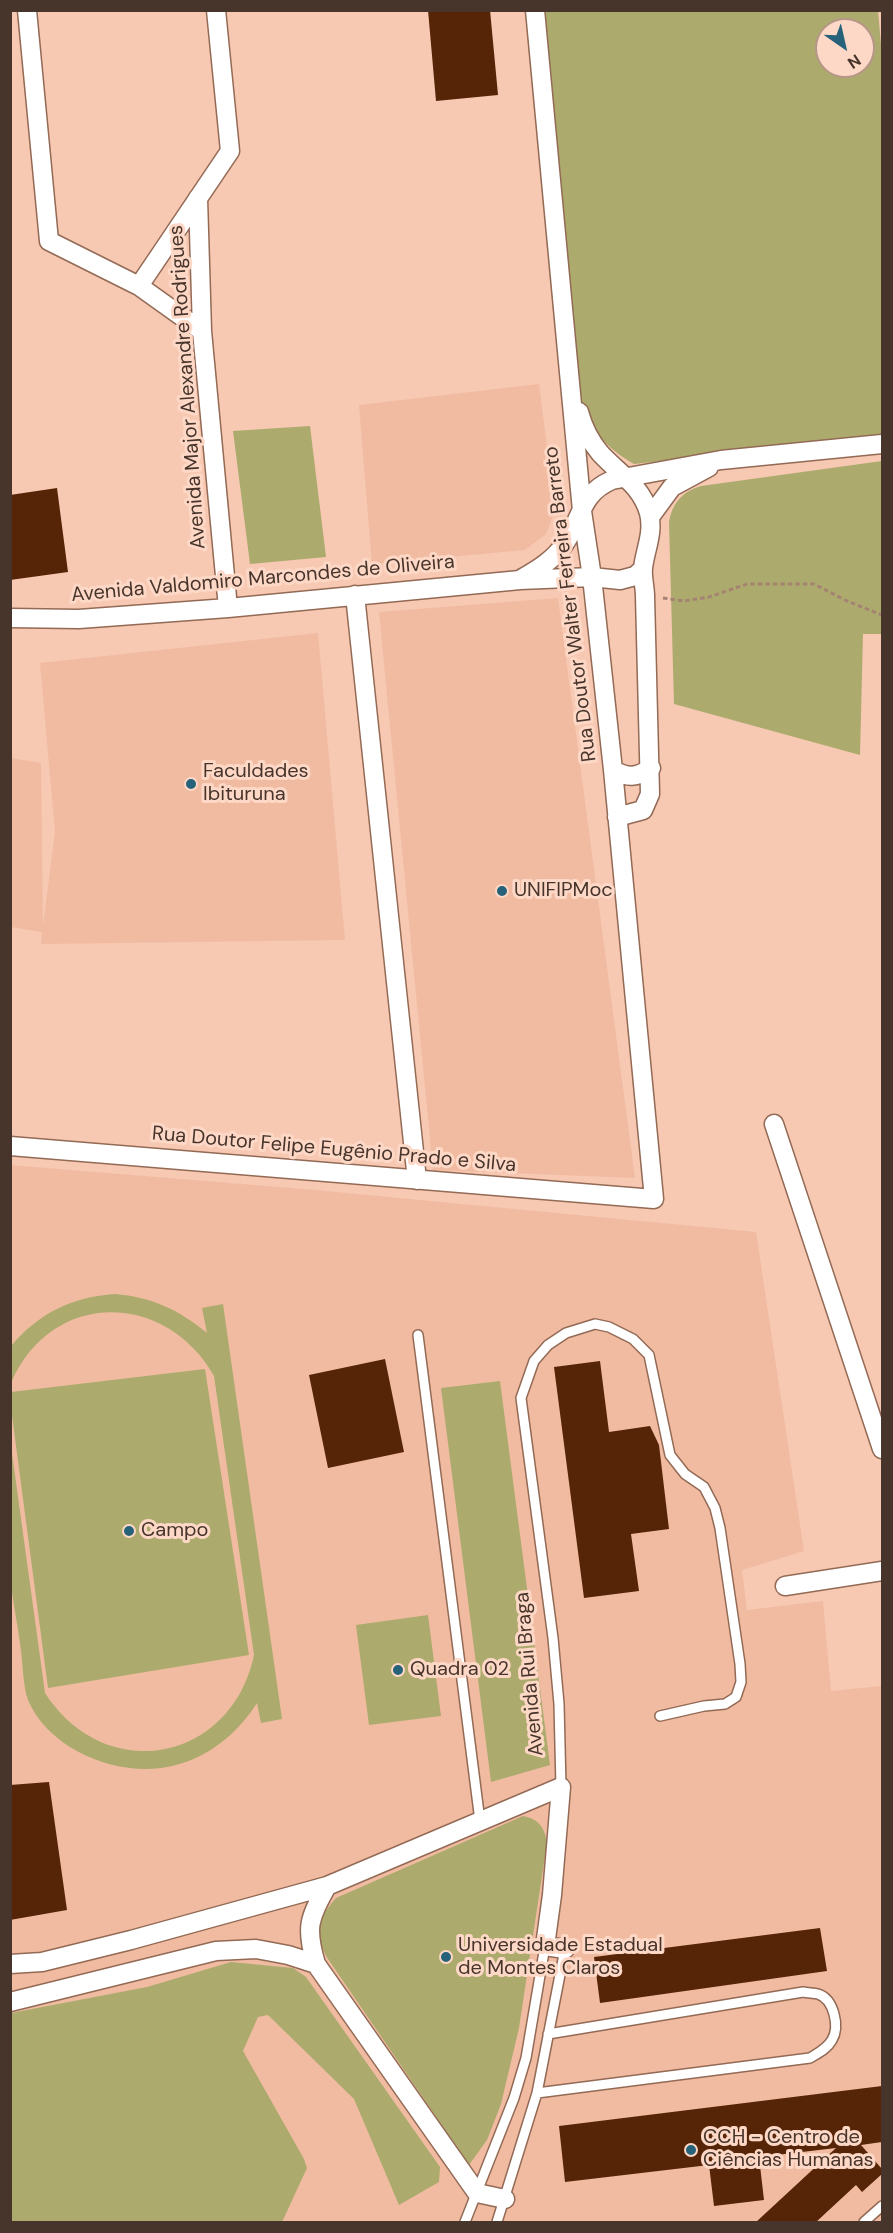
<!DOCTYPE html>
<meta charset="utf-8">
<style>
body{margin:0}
#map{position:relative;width:893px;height:2233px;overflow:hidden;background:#f7c8b2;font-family:"DM Sans",sans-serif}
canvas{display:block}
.frame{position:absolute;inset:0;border:12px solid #47342b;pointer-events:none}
.north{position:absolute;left:815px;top:18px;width:60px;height:60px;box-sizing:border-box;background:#fed8c6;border:2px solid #b59688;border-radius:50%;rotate:146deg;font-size:16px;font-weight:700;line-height:24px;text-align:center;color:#47342b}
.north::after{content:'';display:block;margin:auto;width:21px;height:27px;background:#26627a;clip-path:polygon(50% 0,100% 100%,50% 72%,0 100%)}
</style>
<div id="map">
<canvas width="893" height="2233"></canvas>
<div class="frame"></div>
<div class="north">N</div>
</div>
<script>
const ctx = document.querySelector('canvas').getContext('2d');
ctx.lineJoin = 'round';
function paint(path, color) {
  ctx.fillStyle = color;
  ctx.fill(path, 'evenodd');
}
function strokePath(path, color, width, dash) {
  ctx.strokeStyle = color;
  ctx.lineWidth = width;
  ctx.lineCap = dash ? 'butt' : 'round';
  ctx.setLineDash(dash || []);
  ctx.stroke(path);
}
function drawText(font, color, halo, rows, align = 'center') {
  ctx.font = font + ' "DM Sans",sans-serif';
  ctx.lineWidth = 6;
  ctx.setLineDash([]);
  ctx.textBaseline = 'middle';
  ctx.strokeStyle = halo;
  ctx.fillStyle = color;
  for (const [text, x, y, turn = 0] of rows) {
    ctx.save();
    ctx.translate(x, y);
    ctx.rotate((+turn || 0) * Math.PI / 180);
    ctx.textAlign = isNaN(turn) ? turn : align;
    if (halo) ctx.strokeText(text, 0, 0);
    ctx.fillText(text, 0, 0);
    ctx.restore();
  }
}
const built = new Path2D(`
 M539,384l16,126 -9,24 -21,16 -153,14 -13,-159z
 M558,598l77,580 -202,-8 -54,-558z
 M318,633l27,307 -304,4 1,-12 -31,-5v-169l30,5 2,163 12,-94 -15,-169z
 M10,1165l305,25 441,42 48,319 -62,19 5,40 76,-9 8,90 51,-5v536h-871z`);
const green = new Path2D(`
 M542,11h336l4,44v381l-248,28c-28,-16 -44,-35 -54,-64zM827,30h36v36h-36z
 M310,426l16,131 -76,7 -17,-133z
 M882,461v173h-19l-3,121 -186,-51 -5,-182c3,-19 14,-31 32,-36z
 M115,1294c37,3 64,16 92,39l-5,-25 21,-4 59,415 -21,4 -4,-20c-24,38 -63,65 -109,66 -45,1 -101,-24 -120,-69 -5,-14 -5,-34 -7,-49 -3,-26 -9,-52 -11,-77 -1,-42 0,-85 1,-128l34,247c60,93 186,70 209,-38l-40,-279c-49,-86 -163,-86 -203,7v-37c28,-33 61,-49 104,-52z
 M205,1369l44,286 -201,33 -37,-280v-16z
 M500,1381l50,384 -59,17 -50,-394z
 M428,1615l13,101 -72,9 -13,-100z
 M523,1816c16,3 22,12 24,27l-28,185 -18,76 -14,36 -18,25 -143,-209c-12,-28 -10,-35 10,-58z
 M231,1962l62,6 13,9 134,190 -1,15 -40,23 -45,-106 -86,-84 -10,2 -15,34 61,108 3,9 -25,54h-271v-209l136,-26z`);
const building = new Path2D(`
 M428,10h62l8,85 -62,6z
 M57,488l11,84 -58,8v-85z
 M385,1359l19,93 -76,16 -19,-93z
 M600,1361l9,71 41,-6 9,19 10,84 -38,5 8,57 -55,7 -30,-231z
 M49,1782l18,128 -57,10v-135z
 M820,1928l7,43 -227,32 -6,-46z
 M882,2086v56l-21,3 21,24v5l-20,18 -6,-7 -41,38h-60l81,-75 -77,9 5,43 -50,6 -5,-41 -144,17 -6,-56z`);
const path = new Path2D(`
 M663,598l21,3 25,-4 38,-13h67l33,17 35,14`);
const lane = new Path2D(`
 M418,1335l62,486
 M561,1787l-2,-83 -6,-66 -32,-240 13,-37 14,-16 18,-12 29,-9 14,3 24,12 16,16 21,100 15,19 19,13 11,21 5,20 20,136 1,18 -5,15 -11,7 -21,2 -44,10
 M537,2093l273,-35c8,-5 17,-9 22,-18 8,-13 2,-41 -14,-46 -4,-1 -10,-1 -15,-2l-255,42
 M465,2222l49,-124 12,-40 19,-112
 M497,2222l40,-129 28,-144
 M864,2222l18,-16`);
const street = new Path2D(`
 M27,10l22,231 90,45 63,45
 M198,198l4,133 26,277
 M139,286l91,-135 -14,-141
 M579,412c4,15 11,29 21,41 18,20 41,32 49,60 5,20 -4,37 -6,55 -1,9 2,19 2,28l5,198 -7,16 -26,7
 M650,517l22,-30 37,-20
 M521,579c16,-9 34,-20 44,-36 18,-27 15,-49 47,-63l109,-20 161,-16
 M355,595l62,585
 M10,618l69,1 149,-11 292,-28 72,-3 28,3 15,-4 8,-7
 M613,770c15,8 23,8 38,-2
 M774,1124l108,325
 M10,1146l644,53 -41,-429 -21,-193 -10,-66 -47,-501
 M785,1586l97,-15
 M10,1964l32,-2 89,-22 196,-54 234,-99 -9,108 -7,51 20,3
 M316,1964c-11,-37 -7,-45 11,-78
 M10,2002l206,-51 40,-2 32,6 28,9 161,229 28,6`);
const markers = [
 [191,784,6,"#26627a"],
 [502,891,6,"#26627a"],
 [129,1531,6,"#26627a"],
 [398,1670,6,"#26627a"],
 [446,1957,6,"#26627a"],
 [691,2150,6,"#26627a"]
];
const streetNames = [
 ["Avenida Major Alexandre Rodrigues",188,387,-94],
 ["Avenida Valdomiro Marcondes de Oliveira",263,579,-5],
 ["Rua Doutor Walter Ferreira Barreto",571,604,-97],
 ["Rua Doutor Felipe Eugênio Prado e Silva",334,1150,5],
 ["Avenida Rui Braga",530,1674,-95]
];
const poiNames = [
 ["Faculdades",203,772],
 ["Ibituruna",203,795],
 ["UNIFIPMoc",514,891],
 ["Campo",141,1531],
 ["Quadra 02",410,1670],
 ["Universidade Estadual",458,1946],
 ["de Montes Claros",458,1969],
 ["CCH - Centro de",703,2138],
 ["Ciências Humanas",703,2161]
];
paint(built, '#f1bba2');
paint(green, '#acab6d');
paint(building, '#562406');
strokePath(lane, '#936a55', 12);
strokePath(street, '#936a55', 21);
strokePath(path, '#a58373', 3, [4.5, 3]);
strokePath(lane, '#fff', 9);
strokePath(street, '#fff', 18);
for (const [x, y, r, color] of markers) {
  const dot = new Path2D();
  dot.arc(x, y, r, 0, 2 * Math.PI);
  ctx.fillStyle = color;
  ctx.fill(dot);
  strokePath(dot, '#fed8c6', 2);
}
drawText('20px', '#47342b', '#fed8c6', streetNames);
drawText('20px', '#47342b', '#fed8c6', poiNames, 'left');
</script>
